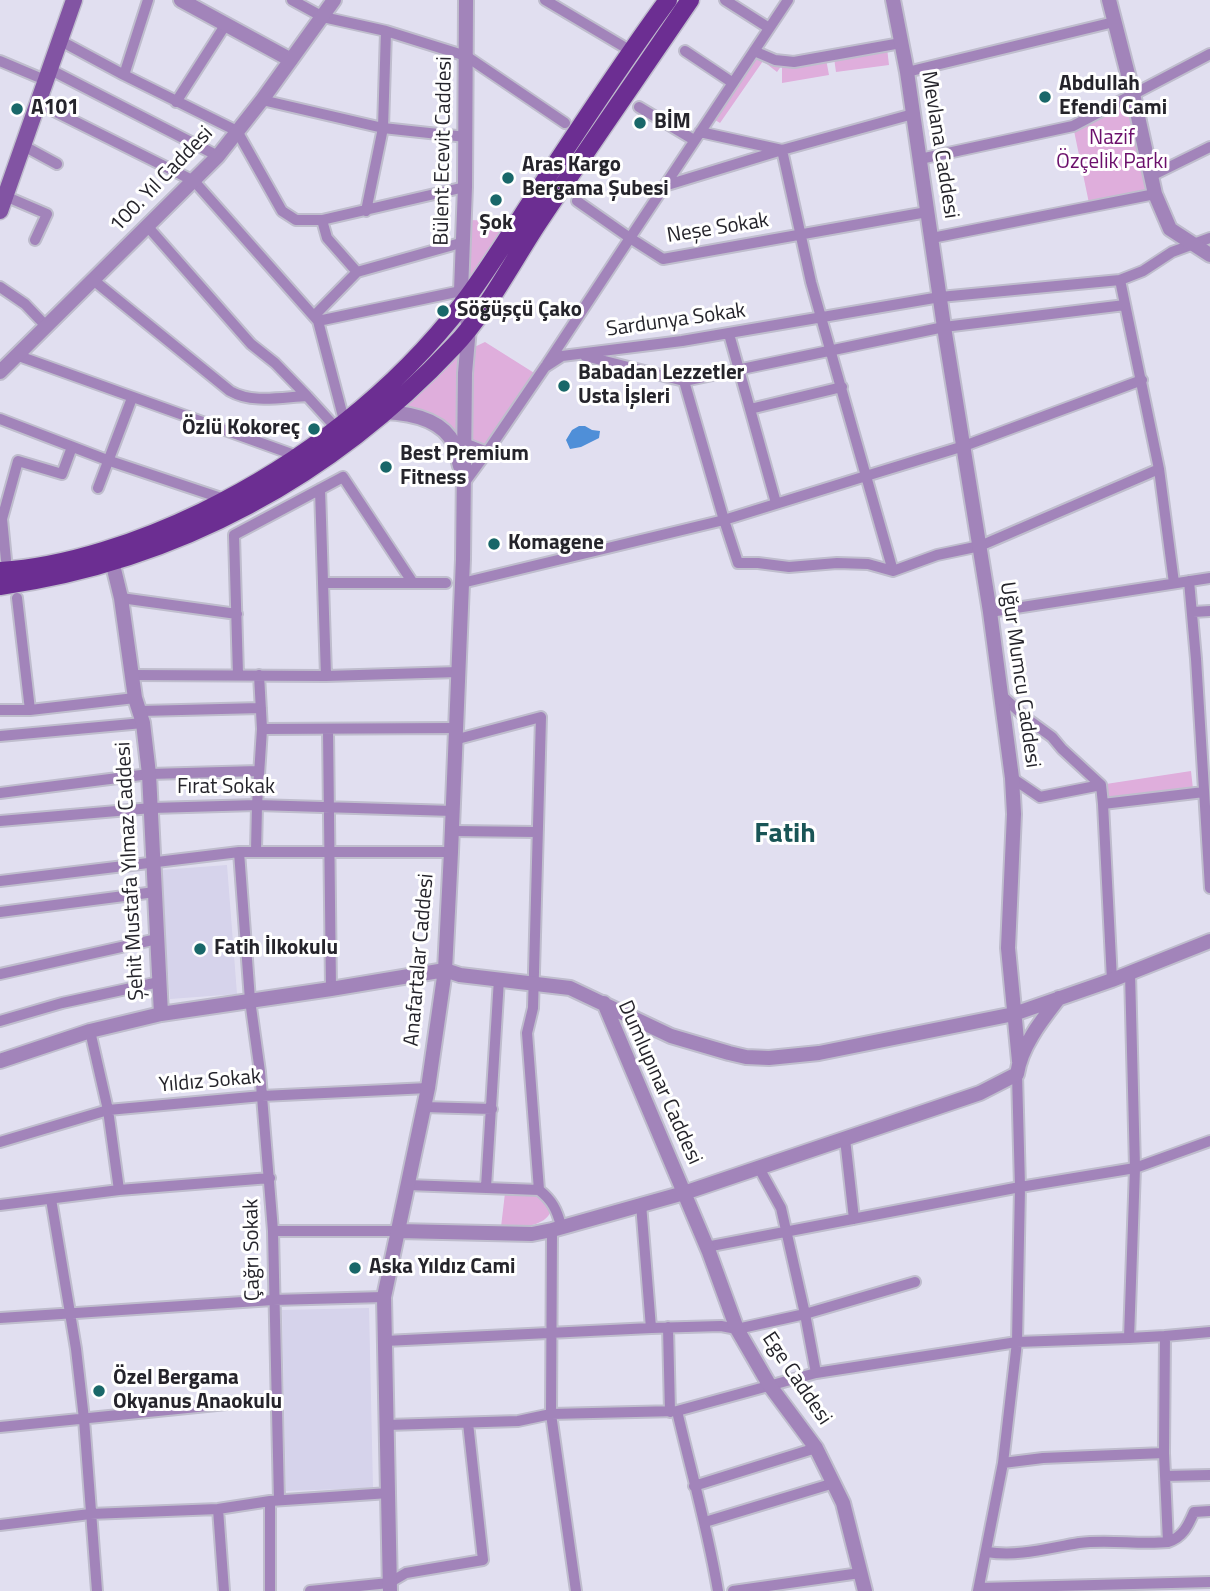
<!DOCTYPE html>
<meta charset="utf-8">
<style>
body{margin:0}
canvas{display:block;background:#e1dff0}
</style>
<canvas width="1210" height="1591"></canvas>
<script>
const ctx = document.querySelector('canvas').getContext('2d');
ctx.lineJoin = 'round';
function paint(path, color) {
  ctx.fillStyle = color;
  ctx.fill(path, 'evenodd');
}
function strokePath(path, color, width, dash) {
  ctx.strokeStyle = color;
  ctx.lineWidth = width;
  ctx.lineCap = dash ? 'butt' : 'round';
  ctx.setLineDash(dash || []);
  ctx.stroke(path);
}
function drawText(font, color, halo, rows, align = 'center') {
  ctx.font = font + ' "Titillium Web",sans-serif';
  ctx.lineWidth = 6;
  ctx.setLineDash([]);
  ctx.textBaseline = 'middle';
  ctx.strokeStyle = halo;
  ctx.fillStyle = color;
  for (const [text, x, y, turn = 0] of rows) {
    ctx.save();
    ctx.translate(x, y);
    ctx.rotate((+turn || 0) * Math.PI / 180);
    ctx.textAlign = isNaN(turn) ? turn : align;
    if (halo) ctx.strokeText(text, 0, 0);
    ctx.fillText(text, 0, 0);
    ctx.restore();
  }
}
const built = new Path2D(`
 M227,865l10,129 -67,5 -10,-129z
 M369,1308l4,180 -87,3 -4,-181z`);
const green = new Path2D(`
 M887,48l2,17 -53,7 -2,-14z
 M755,55l71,4 3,16 -47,8v-18l-5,7 -14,-11 -43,62 -8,-5z
 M1133,94l22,100 -65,14 -17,-82z
 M465,220l54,1 -58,70z
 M485,342l54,34 -52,76 -34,-9 -16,-18 -53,-13 71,-66 13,4z
 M1191,771l2,18 -85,12 -2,-17z
 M505,1193l37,4 9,13c-4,17 -35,19 -50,17z`);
const water = new Path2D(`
 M579,426h6l7,4 8,1 -1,7 -18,9 -11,2 -4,-9 6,-10z`);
const minor = new Path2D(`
 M292,0l31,17 63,14 80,25 99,67
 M545,0l86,51
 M725,0l44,28
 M59,40l65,35 113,56 45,80 14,9h26l143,-33
 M685,51l48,32
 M754,51l21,9 19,2 107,-19
 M0,61l45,19
 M49,69l169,87
 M907,72l207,-50
 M124,75l24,-75
 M262,100l121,28 83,9
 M176,102l50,-78
 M38,103l156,78 124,140 27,103
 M639,107l55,33
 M700,132l82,18 29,132 55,194 98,-30 178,-66
 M22,145l35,19
 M920,159l153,-33 137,-72
 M1151,176l59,-29
 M664,186l118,-36 131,-36
 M5,196l42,18 -12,26
 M577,201l53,37 158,-238
 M366,211l17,-83 3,-97
 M322,220l5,18 30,34
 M148,227l103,117 24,19 32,33
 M932,238l223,-44
 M92,279l138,112c22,13 53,6 77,5l31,34
 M1120,280l39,189 15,114
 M0,287l25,17 21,22
 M314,316l43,-44 107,-30
 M318,321l143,-30
 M729,334l21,75 92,-22
 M16,355l284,102
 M585,356l99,25 260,-54 181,-22
 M547,364l83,-126 33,21 264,-47
 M684,381l40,139 142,-44 27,95 44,-16 43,-9 179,-77
 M750,409l26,94
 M0,419l107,41 120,40
 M464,443l23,9 58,-85 17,-11 120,-15 258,-44 180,-17 23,-9 29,-19 38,-14
 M465,482l22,-30
 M98,488l34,-90
 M320,489l6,187
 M6,560l-4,-41 16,-58 44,13 10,-27
 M1189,581l7,78 14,229
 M323,583h123
 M462,583l262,-63 14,43h20l31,4 48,-4 31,1 25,7
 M17,598l13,112
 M121,598l116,16
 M990,612l220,-34
 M1193,612l17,-1
 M131,675l195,1 132,-4
 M238,675l-4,-140 109,-58 70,106
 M1000,694l26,24 26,19 10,12 39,36
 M0,710h30l105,-12
 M141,711l120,-3
 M262,729l193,-1
 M328,730l3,259
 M0,736l143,-13
 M454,740l87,-23 -8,291 -6,25 12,157
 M1012,778l28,19 61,-12 2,19
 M0,793l149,-19 110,-3
 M0,821l152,-13 105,-3 196,6
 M452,831l85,1
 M256,851l1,-46 5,-76 -3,-54
 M239,852l11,148 10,72 13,159 6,269
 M0,881l239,-29h212
 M0,912l155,-20
 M1130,973l5,195 -6,170 36,-2
 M0,974l157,-35
 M1112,980l-9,-176 101,-12
 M0,1021l62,-18 97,-21
 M90,1031l18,79 11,80
 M424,1107l68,2
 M845,1139l9,80
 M0,1142l108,-32 154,-14 166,-8
 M759,1168l22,40 24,106 11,59
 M408,1185l131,5c13,10 18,20 22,36
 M486,1187l13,-208
 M51,1199l25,150 8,70 13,172
 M641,1204l10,124
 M0,1205l119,-15 151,-12
 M552,1230l-1,184 25,177
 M273,1231h125
 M706,1247l314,-60 115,-19 75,-27
 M0,1318l273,-18 111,-3
 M668,1327l2,85
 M385,1341l266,-13 70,-2 16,3 68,-15 110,-32
 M677,1411c14,60 31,119 41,180
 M387,1425l131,-4 33,-7 126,-3 139,-38 201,-31 112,-4
 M0,1427l276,-28
 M1164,1453l4,89
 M1003,1463l40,-5 121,-5 1,-117 45,-4
 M1165,1476l45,-1
 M694,1486l122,-38
 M270,1501v90
 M218,1509l6,82
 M705,1522l129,-39
 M0,1525l90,-11 128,-5 52,-8 119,-8
 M987,1552c32,5 61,-4 92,-9 30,-4 59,2 89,-1 15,-5 20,-16 26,-30l16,-1
 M979,1588l231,-6
 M310,1591l79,-8 17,-10 77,-13 -15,-137
 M733,1591l127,-18
 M978,1591l25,-128 14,-121 3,-155 -3,-113`);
const tertiary = new Path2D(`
 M181,0l110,60
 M893,0l14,72 37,255 46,285 22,166 2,36 -6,134 11,113
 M1109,0l24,94 22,100 15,35 40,26
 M0,372l218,-216 44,-56 72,-100
 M384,412c25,1 58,7 70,32 3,7 4,15 6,22
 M112,561l9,37 14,100 8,25 6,51 12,240
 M604,1003l105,249 28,77 33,57 46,62 27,55 22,88
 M0,1061l90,-30 71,-17 170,-25 114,-19 15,5 110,13 101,48 58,17 17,4 23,1 50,-5 195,-39 98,-34 98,-39
 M398,1231l134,3 20,-4 132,-37 296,-100 37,-19c4,-28 25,-54 42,-76
 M390,1591l-6,-294 44,-209 17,-118 6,-118 12,-293 2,-186 4,-45 -8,-37 4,-104 1,-187`);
const secondary = new Path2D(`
 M0,211l74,-211`);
const primary = new Path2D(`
 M0,571c67,-4 142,-30 202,-59 101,-49 193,-120 262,-210 27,-36 51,-76 76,-114 42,-64 83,-127 128,-188
 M0,586c178,-25 332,-110 454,-240 31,-32 59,-85 84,-123 50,-75 101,-148 152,-223`);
const markers = [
 [1045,97,7,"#196769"],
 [17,109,7,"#196769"],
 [640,123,7,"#196769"],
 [508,178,7,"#196769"],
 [496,200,7,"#196769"],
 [443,311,7,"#196769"],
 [564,386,7,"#196769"],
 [314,429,7,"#196769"],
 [386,467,7,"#196769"],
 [494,544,7,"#196769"],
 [200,949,7,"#196769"],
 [355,1268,7,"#196769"],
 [99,1391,7,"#196769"]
];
const poiNames = [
 ["Abdullah",1059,85],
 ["Efendi Cami",1059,109],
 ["A101",31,109],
 ["BİM",654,123],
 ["Aras Kargo",522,166],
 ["Bergama Şubesi",522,190],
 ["Şok",496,224,"center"],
 ["Söğüşçü Çako",457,311],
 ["Babadan Lezzetler",578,374],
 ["Usta İşleri",578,398],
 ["Özlü Kokoreç",300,429,"right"],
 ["Best Premium",400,455],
 ["Fitness",400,479],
 ["Komagene",508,544],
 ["Fatih İlkokulu",214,949],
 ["Aska Yıldız Cami",369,1268],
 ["Özel Bergama",113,1379],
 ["Okyanus Anaokulu",113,1403]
];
const parkNames = [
 ["Nazif",1112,139],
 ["Özçelik Parkı",1112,163]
];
const streetNames = [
 ["Mevlana Caddesi",939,145,81],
 ["Bülent Ecevit Caddesi",444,151,-89],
 ["100. Yıl Caddesi",162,180,-46],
 ["Neşe Sokak",718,229,-9],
 ["Sardunya Sokak",676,321,-8],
 ["Uğur Mumcu Caddesi",1019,675,82],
 ["Fırat Sokak",226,788],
 ["Şehit Mustafa Yılmaz Caddesi",131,871,-93],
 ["Anafartalar Caddesi",420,960,-85],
 ["Yıldız Sokak",210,1082,-5],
 ["Dumlupınar Caddesi",659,1083,66],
 ["Çağrı Sokak",253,1250,-91],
 ["Ege Caddesi",796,1379,56]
];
const districtNames = [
 ["Fatih",785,835]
];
paint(built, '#d6d3eb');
paint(green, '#dfaedc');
paint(water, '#4f8fd8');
strokePath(minor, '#bfbdcd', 14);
strokePath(tertiary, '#bfbdcd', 18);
strokePath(secondary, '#bfbdcd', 19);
strokePath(primary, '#bfbdcd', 21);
strokePath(minor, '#a284ba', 10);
strokePath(tertiary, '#a284ba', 14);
strokePath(secondary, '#8254a3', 16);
strokePath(primary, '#6c2e92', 18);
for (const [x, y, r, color] of markers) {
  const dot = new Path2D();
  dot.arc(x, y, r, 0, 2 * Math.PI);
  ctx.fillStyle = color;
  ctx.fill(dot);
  strokePath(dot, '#fff', 2.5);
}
drawText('bold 21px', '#25242b', '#fff', poiNames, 'left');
drawText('21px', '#6b0f6b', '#fff', parkNames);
drawText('21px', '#25242b', '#fff', streetNames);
drawText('bold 28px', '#195556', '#fff', districtNames);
</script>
